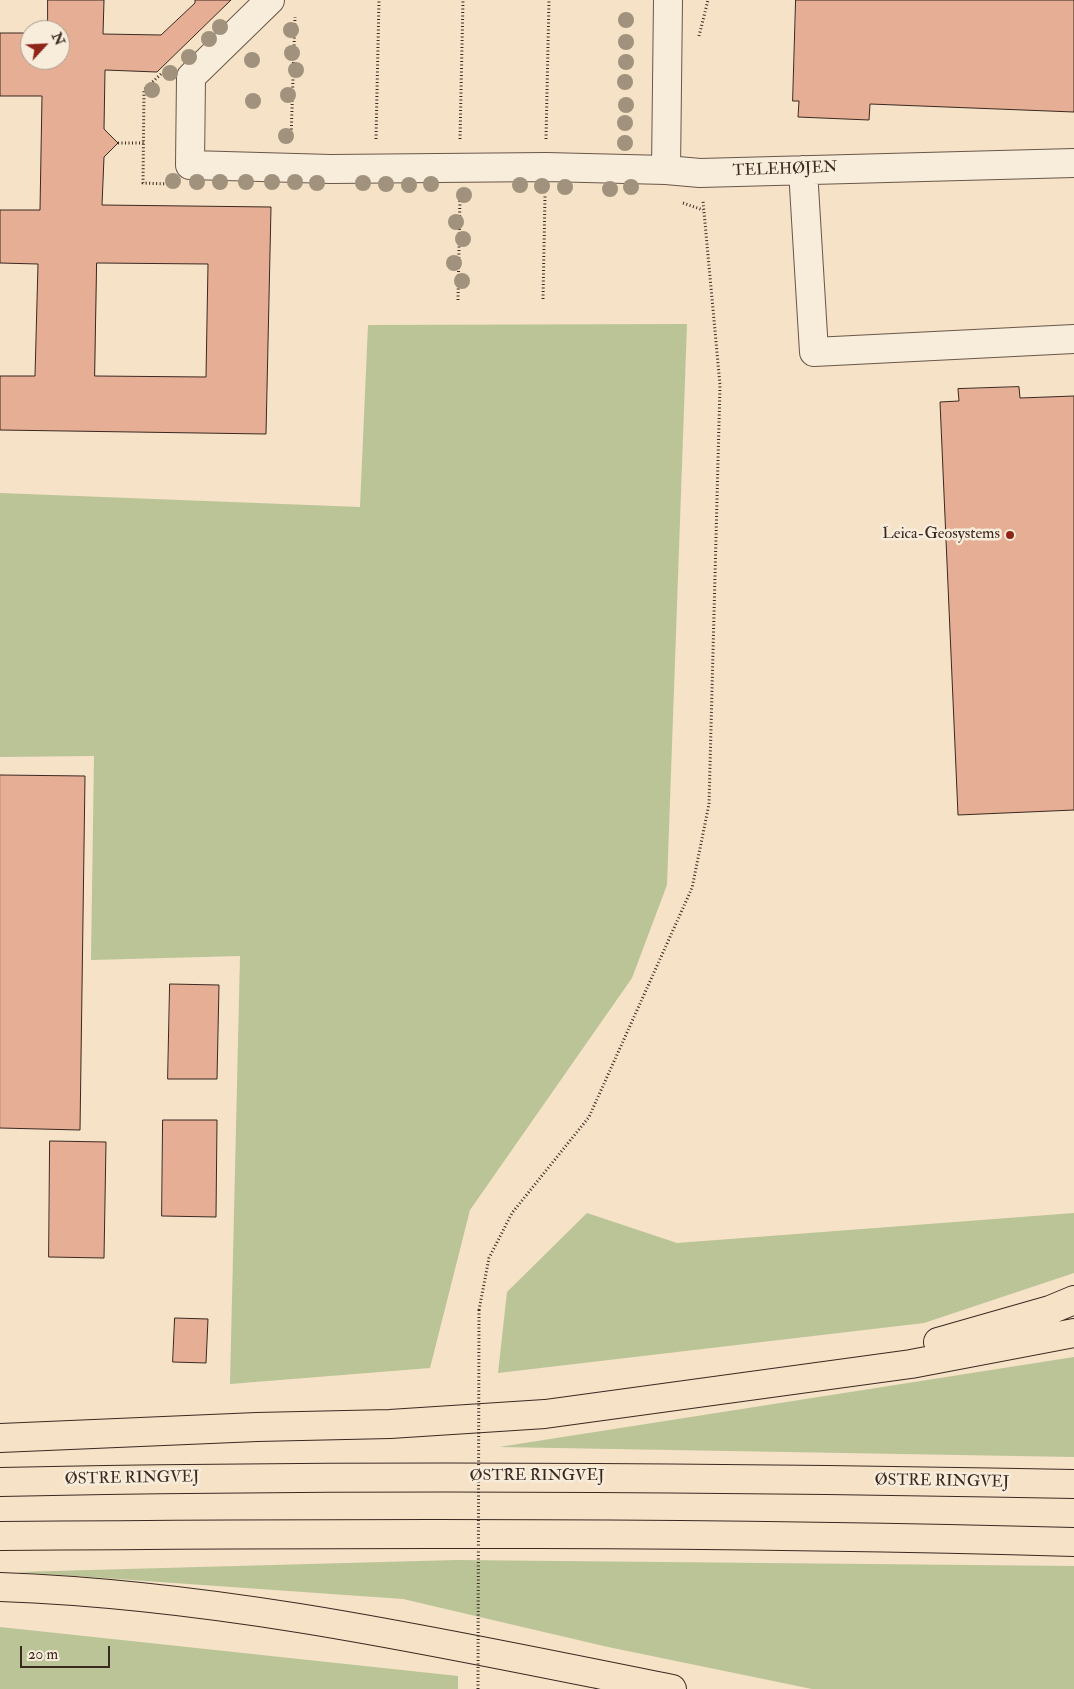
<!DOCTYPE html>
<meta charset="utf-8">
<style>
body{margin:0}
#map{position:relative;width:1074px;height:1689px;overflow:hidden;background:#f5e2c7;font-family:"IM FELL Double Pica",serif}
canvas{display:block}
.north{position:absolute;left:20px;top:20px;width:50px;height:50px;box-sizing:border-box;background:#f8ecdb;border:1px solid #ac9e91;border-radius:50%;rotate:65deg;font-size:14px;font-weight:700;line-height:20px;text-align:center;color:#3a2921}
.north::after{content:'';display:block;margin:auto;width:18px;height:22px;background:#8f2418;clip-path:polygon(50% 0,100% 100%,50% 72%,0 100%)}
.scale{position:absolute;left:20px;top:1646px;width:90px;height:22px;box-sizing:border-box;border:2px solid #3a2921;border-top:0;padding-left:6px;font-size:15px;line-height:18px;white-space:nowrap;color:#3a2921;-webkit-text-stroke:4px #f8ecdb;paint-order:stroke}
</style>
<div id="map">
<canvas width="1074" height="1689"></canvas>
<div class="north">N</div>
<div class="scale">20 m</div>
</div>
<script>
const ctx = document.querySelector('canvas').getContext('2d');
ctx.lineJoin = 'round';
function paint(path, color) {
  ctx.fillStyle = color;
  ctx.fill(path, 'evenodd');
}
function strokePath(path, color, width, dash) {
  ctx.strokeStyle = color;
  ctx.lineWidth = width;
  ctx.lineCap = dash ? 'butt' : 'round';
  ctx.setLineDash(dash || []);
  ctx.stroke(path);
}
function drawText(font, color, halo, rows, align = 'center') {
  ctx.font = font + ' "IM FELL Double Pica",serif';
  ctx.lineWidth = 5;
  ctx.setLineDash([]);
  ctx.textBaseline = 'middle';
  ctx.strokeStyle = halo;
  ctx.fillStyle = color;
  for (const [text, x, y, turn = 0] of rows) {
    ctx.save();
    ctx.translate(x, y);
    ctx.rotate((+turn || 0) * Math.PI / 180);
    ctx.textAlign = isNaN(turn) ? turn : align;
    if (halo) ctx.strokeText(text, 0, 0);
    ctx.fillText(text, 0, 0);
    ctx.restore();
  }
}
const green = new Path2D(`
 M687,324l-20,561 -35,93 -162,232 -40,158 -200,16 10,-428 -149,4 3,-204 -94,1v-264l360,14 8,-182z
 M587,1213l90,30 397,-30v60l-150,50 -426,50 9,-81z
 M1074,1357v100l-575,-10z
 M456,1560l618,6v123h-262l-204,-42 -205,-48 -386,-27z
 M0,1627l458,49v13h-458z`);
const building = new Path2D(`
 M48,0h56l-1,34 58,1 34,-32v-3h36l-74,72 -52,-2 -1,59 14,14 -14,14 -2,48 169,2 -5,227 -266,-4v-54h35l3,-112 -38,-1v-53h40l2,-114h-42v-63h30v27h30v-30h-12zM97,263l111,1 -2,113 -111,-1z
 M796,0h278v112l-204,-8 -1,16 -71,-3 1,-16h-6z
 M1019,387l1,11 54,-2v414l-116,5 -18,-413 19,-1 -1,-12z
 M0,775l85,1 -5,354 -80,-2z
 M170,984l49,1 -2,94h-49z
 M163,1120h54l-1,97 -54,-1z
 M50,1141l56,1 -2,116 -55,-1z
 M175,1318l33,1 -2,44 -33,-1z`);
const path = new Path2D(`
 M699,36l9,-36
 M161,74l-17,16 -1,93 25,1
 M376,139l3,-139
 M460,139l3,-139
 M546,139l3,-139
 M291,140l4,-123
 M118,143h26
 M683,203l20,7
 M543,299l2,-103
 M458,300l2,-104
 M479,1310l10,-52 23,-45 77,-96 103,-229 17,-84 11,-419 -17,-184`);
const minor = new Path2D(`
 M270,0l-79,77 -1,88 141,4 215,-2 120,3
 M668,0l-2,170 34,3 374,-10
 M803,170l11,182 260,-13`);
const major = new Path2D(`
 M0,1482c358,-8 716,-5 1074,2
 M0,1536c358,-3 716,-4 1074,6`);
const highway = new Path2D(`
 M938,1342l112,-32 24,-10
 M0,1438l257,-11 133,-3 155,-10 366,-50 163,-31
 M0,1587c227,8 450,58 672,102`);
const pathBridge = new Path2D(`
 M478,1689l1,-379`);
const trees = [
 [626,20],
 [220,27],
 [291,30],
 [209,39],
 [626,42],
 [292,53],
 [189,57],
 [252,60],
 [626,62],
 [296,70],
 [170,73],
 [625,82],
 [152,90],
 [288,95],
 [253,101],
 [626,105],
 [625,123],
 [286,136],
 [625,143],
 [173,181],
 [197,182],
 [220,182],
 [246,182],
 [272,182],
 [295,182],
 [317,183],
 [363,183],
 [386,184],
 [431,184],
 [409,185],
 [520,185],
 [542,186],
 [565,187],
 [631,187],
 [610,189],
 [464,195],
 [456,222],
 [463,239],
 [454,263],
 [462,281]
];
const markers = [
 [1010,535,5,"#8f2418"]
];
const streetNames = [
 ["TELEHØJEN",785,170,-2],
 ["ØSTRE RINGVEJ",537,1477],
 ["ØSTRE RINGVEJ",132,1479,-1],
 ["ØSTRE RINGVEJ",942,1482,1]
];
const poiNames = [
 ["Leica-Geosystems",1000,535]
];
paint(green, '#bac497');
paint(building, '#e6ae94');
strokePath(building, '#3a2921', 1);
strokePath(minor, '#69574a', 30);
strokePath(major, '#3a2921', 30);
strokePath(highway, '#3a2921', 30);
strokePath(path, '#3a2921', 3, [1, 2.5]);
strokePath(minor, '#f8ecdb', 28);
strokePath(major, '#f5e2c7', 28);
strokePath(highway, '#f5e2c7', 28);
strokePath(pathBridge, '#3a2921', 3, [1, 2.5]);
ctx.fillStyle = '#a0927c';
for (const [x, y] of trees) {
  ctx.beginPath();
  ctx.arc(x, y, 8, 0, 2 * Math.PI);
  ctx.fill();
}
for (const [x, y, r, color] of markers) {
  const dot = new Path2D();
  dot.arc(x, y, r, 0, 2 * Math.PI);
  ctx.fillStyle = color;
  ctx.fill(dot);
  strokePath(dot, '#f8ecdb', 2);
}
drawText('16px', '#3a2921', '#f8ecdb', streetNames);
drawText('16px', '#3a2921', '#f8ecdb', poiNames, 'right');
</script>
